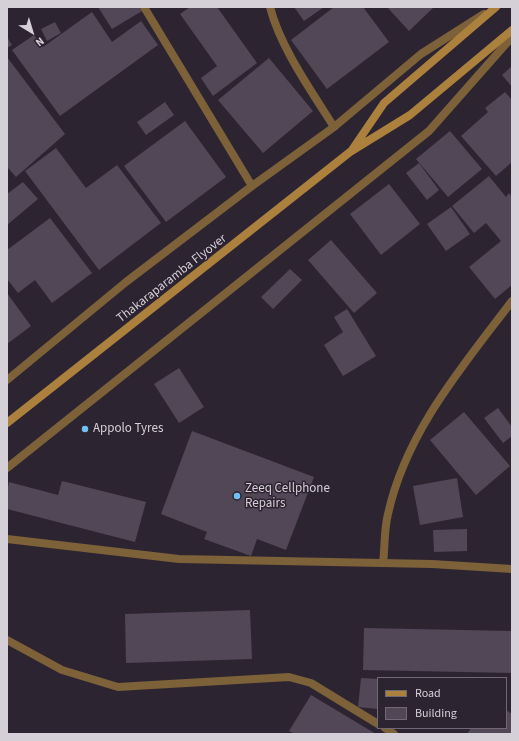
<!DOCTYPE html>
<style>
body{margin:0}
#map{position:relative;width:519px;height:741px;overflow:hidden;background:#2d2432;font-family:"Source Sans 3",sans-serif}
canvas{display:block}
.frame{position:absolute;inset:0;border:8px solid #d5cfd8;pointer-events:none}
.legend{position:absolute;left:377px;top:677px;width:130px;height:52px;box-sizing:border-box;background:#2d2432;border:1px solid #706874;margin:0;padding:5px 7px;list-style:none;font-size:12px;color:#d5cfd8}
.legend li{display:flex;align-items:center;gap:8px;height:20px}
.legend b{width:20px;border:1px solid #706874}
.north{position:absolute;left:12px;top:12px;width:40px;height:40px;-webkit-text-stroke:3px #2d2432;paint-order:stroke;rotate:142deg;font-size:11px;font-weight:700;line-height:16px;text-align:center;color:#d5cfd8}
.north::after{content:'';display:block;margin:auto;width:14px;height:18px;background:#d5cfd8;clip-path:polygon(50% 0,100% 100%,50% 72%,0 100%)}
</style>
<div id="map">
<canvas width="519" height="741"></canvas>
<div class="frame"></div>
<ul class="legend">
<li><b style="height:5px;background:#ac803d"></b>Road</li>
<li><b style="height:11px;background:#514757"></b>Building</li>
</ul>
<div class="north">N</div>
</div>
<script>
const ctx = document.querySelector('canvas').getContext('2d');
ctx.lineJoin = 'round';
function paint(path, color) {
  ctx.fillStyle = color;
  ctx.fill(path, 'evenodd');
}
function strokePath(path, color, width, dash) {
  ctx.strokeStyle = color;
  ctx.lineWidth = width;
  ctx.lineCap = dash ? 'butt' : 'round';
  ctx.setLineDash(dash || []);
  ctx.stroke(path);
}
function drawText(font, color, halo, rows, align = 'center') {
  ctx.font = font + ' "Source Sans 3",sans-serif';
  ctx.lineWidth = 3;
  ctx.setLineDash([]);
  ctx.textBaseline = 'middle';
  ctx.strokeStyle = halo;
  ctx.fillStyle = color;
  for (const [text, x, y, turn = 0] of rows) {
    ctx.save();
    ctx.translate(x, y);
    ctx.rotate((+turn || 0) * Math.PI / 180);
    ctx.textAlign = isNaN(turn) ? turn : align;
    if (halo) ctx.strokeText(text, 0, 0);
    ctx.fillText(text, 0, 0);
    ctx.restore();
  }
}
const building = new Path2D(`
 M98,7h41l3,4 -30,18z
 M190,7h27l40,56 -44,33 -12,-18 16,-12 -37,-52z
 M294,7h30l-20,14z
 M334,7h29l26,35 -62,47 -36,-49z
 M387,7h47l-25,24z
 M92,12l20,30 29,-21 17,24 -98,71 -48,-66 22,-15 9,12z
 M55,22l6,11 -14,8 -6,-12z
 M7,37l5,8 -5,3z
 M7,57l58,77 -49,43 -9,-10z
 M269,58l44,53 -50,42 -45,-53z
 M512,66v21l-10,-12z
 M505,92l7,8v62l-16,14 -35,-40 27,-24 -3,-4z
 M165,102l9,13 -28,20 -9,-13z
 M185,121l41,56 -60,45 -42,-56z
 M450,131l32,38 -34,28 -32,-38z
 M56,148l30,40 31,-23 44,58 -62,47 -74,-99z
 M419,163l20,27 -12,10 -21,-27z
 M489,176l17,21 3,-4 3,4v88l-17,14 -26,-32 32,-26 -15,-18 -12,10 -22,-27z
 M23,182l15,17 -31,26v-31z
 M389,184l31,40 -39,31 -31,-41z
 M451,207l19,27 -24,17 -19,-27z
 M50,218l42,55 -40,30 -17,-23 -17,13 -11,-14v-29z
 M331,240l46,53 -23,20 -46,-53z
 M290,269l12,11 -29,29 -12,-12z
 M7,293l24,33 -24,18z
 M347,309l29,47 -33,20 -19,-31 19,-13 -9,-15z
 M179,368l25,39 -25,16 -25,-39z
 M498,408l14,19v9l-9,7 -19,-25z
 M464,412l46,54 -34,29 -46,-55z
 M192,431l122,46 -28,73 -29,-11 -6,17 -47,-17 3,-7 -46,-18z
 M457,478l6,39 -43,8 -7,-39z
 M62,481l84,21 -11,40 -128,-33v-17l2,-10 49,13z
 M467,529v22l-33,1 -1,-22z
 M250,610l2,49 -126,4 -1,-49z
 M364,628l148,3v42l-149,-3z
 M361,678l17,1v30l-20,-2z
 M311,695l65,39h-81l-6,-3z
 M506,710l6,4v20h-45l4,-6h35z`);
const service = new Path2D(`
 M7,640l55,30 56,17 171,-10 22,6 67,41
 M385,728l9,6`);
const minor = new Path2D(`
 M144,7l108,179
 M270,7c10,40 42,85 64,120
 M383,563c2,-16 1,-34 5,-49 18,-82 74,-147 124,-213`);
const tertiary = new Path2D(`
 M7,380l119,-98 126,-96 82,-59 87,-73 63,-40
 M7,468l422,-337 83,-94
 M7,539l172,20 253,5 80,5`);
const secondary = new Path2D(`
 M352,150l32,-47 112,-96
 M7,423l343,-271 60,-37 102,-85`);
const markers = [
 [85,429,4,"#70c2f4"],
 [237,496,4,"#70c2f4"]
];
const streetNames = [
 ["Thakaraparamba Flyover",172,279,-38]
];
const poiNames = [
 ["Appolo Tyres",93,429],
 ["Zeeq Cellphone",245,489],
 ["Repairs",245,504]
];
paint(building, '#514757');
strokePath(service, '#7c6139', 8);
strokePath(minor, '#7c6139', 8);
strokePath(tertiary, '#7c6139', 8);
strokePath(secondary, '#ac803d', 8);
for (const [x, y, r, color] of markers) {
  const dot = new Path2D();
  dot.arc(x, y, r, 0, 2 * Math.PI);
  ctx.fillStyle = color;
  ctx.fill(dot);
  strokePath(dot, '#2d2432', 1.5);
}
drawText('13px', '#d5cfd8', '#2d2432', streetNames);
drawText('13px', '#d5cfd8', '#2d2432', poiNames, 'left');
</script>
